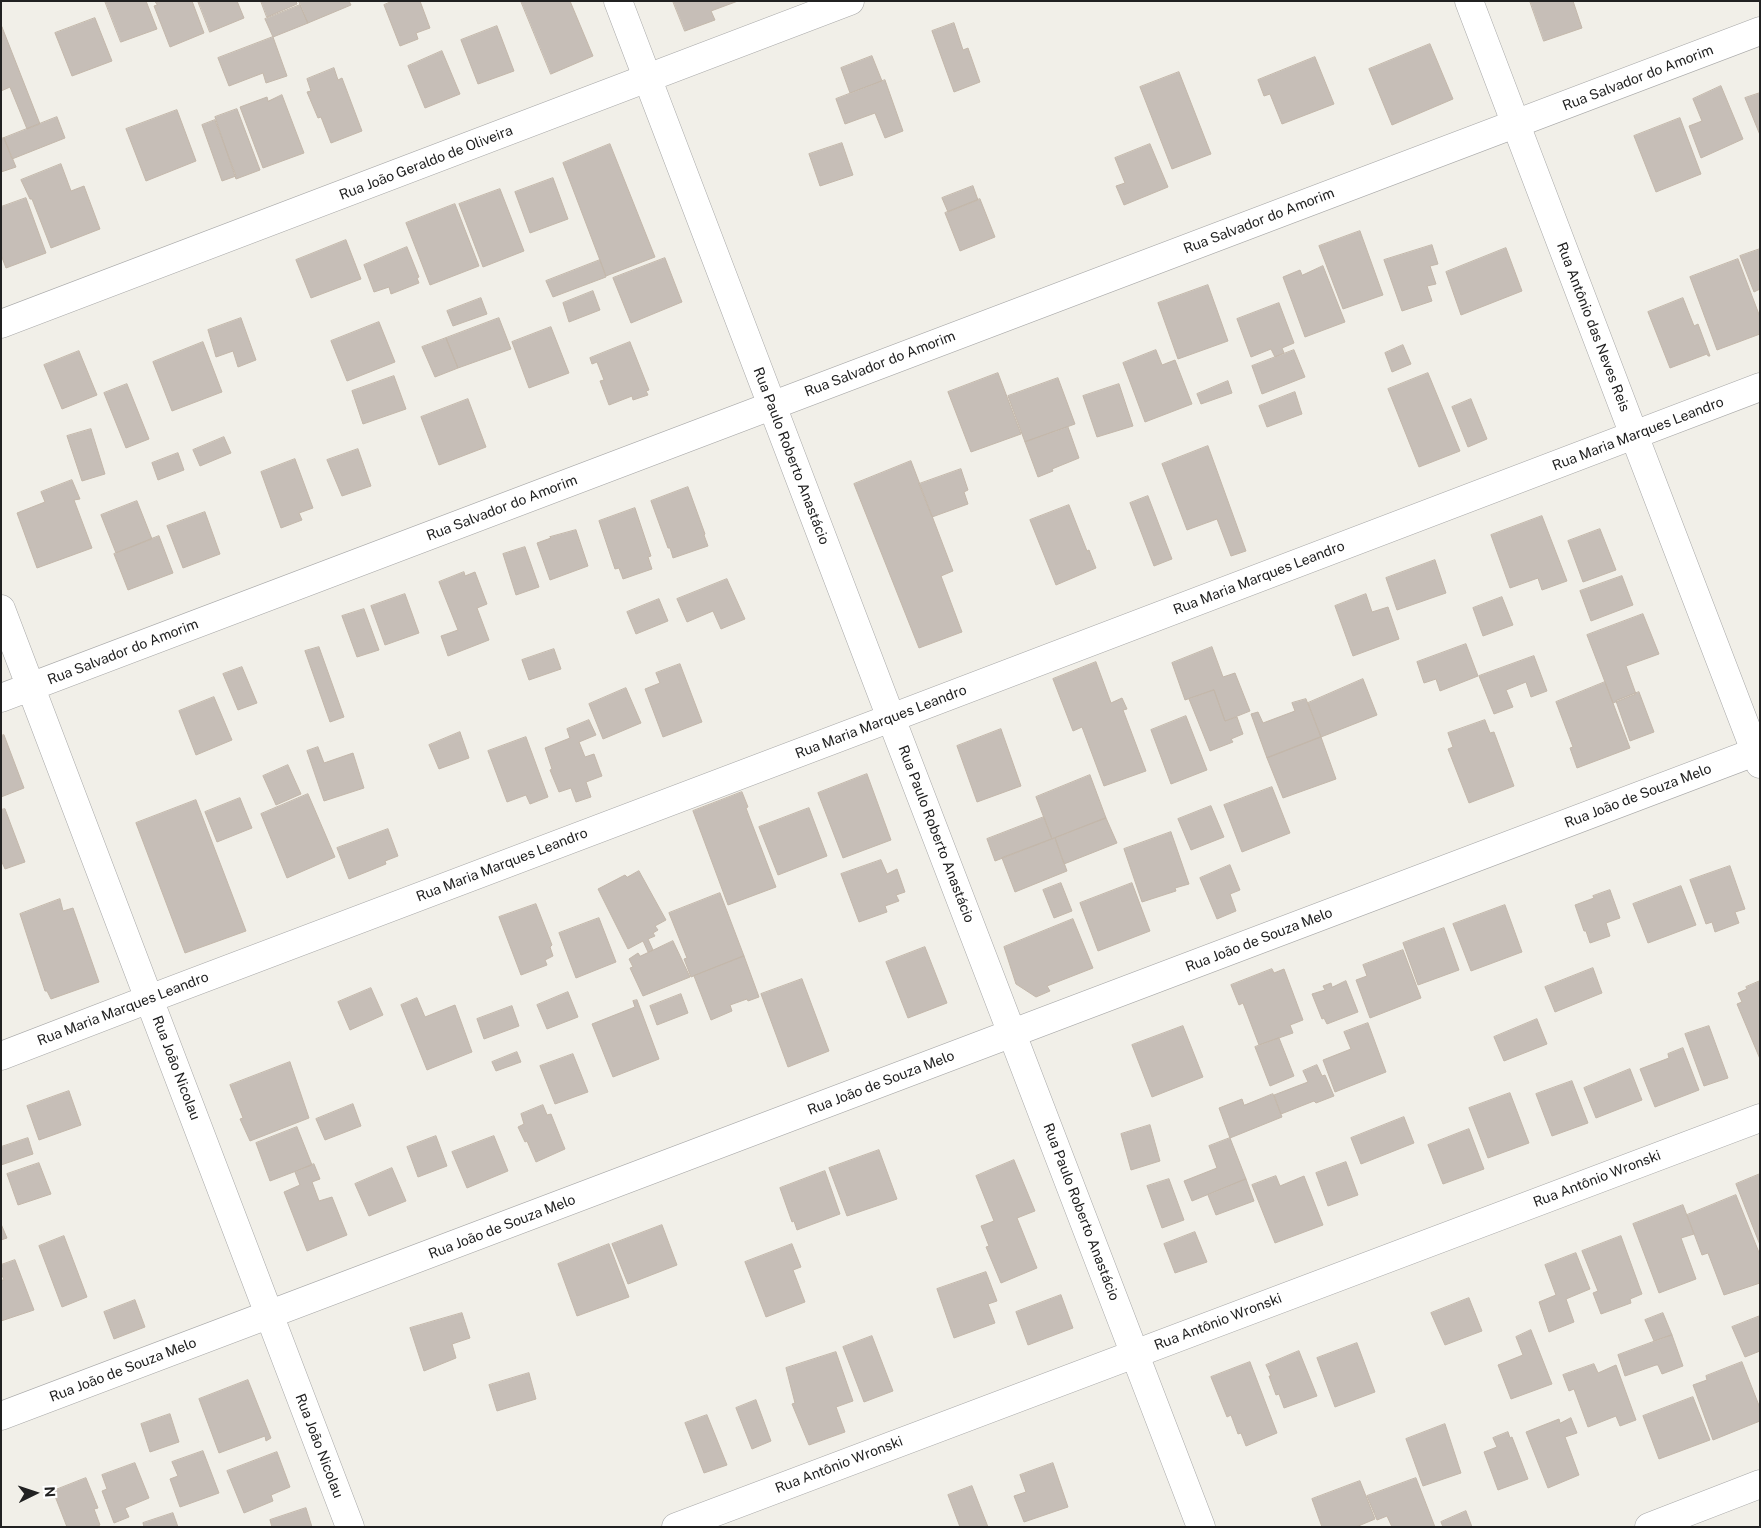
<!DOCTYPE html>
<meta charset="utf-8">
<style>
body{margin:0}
#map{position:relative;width:1761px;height:1528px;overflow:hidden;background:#f1efe8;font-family:"Public Sans",sans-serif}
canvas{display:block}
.frame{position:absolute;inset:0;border:2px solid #212121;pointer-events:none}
.north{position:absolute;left:10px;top:1468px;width:50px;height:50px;-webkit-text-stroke:4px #fff;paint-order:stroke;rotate:86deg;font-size:14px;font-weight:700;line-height:20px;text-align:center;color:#212121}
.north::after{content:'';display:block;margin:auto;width:18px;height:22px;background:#212121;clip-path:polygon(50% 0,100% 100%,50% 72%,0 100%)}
</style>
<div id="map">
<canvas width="1761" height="1528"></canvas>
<div class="frame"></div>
<div class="north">N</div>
</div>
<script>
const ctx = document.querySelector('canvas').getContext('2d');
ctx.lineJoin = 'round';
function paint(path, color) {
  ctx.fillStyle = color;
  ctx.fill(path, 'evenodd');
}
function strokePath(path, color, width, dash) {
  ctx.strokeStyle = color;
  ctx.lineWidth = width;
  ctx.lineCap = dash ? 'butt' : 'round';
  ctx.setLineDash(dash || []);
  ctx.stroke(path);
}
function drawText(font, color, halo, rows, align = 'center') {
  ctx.font = font + ' "Public Sans",sans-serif';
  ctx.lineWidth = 4.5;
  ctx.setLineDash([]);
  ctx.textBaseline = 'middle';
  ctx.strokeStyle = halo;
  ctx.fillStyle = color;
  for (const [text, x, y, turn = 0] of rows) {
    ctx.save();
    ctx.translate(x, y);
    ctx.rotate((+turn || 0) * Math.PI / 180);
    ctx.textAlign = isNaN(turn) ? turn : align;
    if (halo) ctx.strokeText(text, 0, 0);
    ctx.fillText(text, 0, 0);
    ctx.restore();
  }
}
const building = new Path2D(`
 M105,1h41l11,28 -36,13z
 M155,1h37l12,32 -34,14 -16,-41 3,-1z
 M198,1h39l7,17 -34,14z
 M261,1h35l1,3 -30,13z
 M299,1h50l2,4 -43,18z
 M393,1h27l10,27 -14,5 2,6 -18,7 -16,-41z
 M521,1h49l23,55 -42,18z
 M673,1h65l-27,10 4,9 -30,11z
 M1530,1h43l9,27 -38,13z
 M300,5l8,18 -35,14 -8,-18z
 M95,18l17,43 -40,15 -17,-43z
 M954,23l9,27 5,-2 12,34 -26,10 -22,-61z
 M497,26l17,45 -36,13 -17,-44z
 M2,27l38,97 -13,5 -17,-42 -9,4z
 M273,37l14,39 -21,7 -3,-10 -34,13 -11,-28z
 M1430,44l23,55 -61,26 -23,-56z
 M442,51l18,43 -35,14 -17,-42z
 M872,56l10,25 -32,12 -9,-25z
 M1315,57l19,47 -52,20 -12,-30 -6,2 -6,-16z
 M334,68l4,12 4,-2 20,53 -31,12 -10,-26 -3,1 -11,-26 4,-1 -4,-12z
 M1179,72l32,82 -39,15 -32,-82z
 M885,80l18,51 -18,7 -10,-25 -30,11 -9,-25z
 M1721,86l22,53 -42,19 -12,-32 13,-5 -9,-22z
 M1760,93v42l-15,-37z
 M282,95l22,58 -41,15 -23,-61 27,-10 1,4z
 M237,109l23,61 -24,9 -21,-62z
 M177,110l19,51 -50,20 -20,-52z
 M57,117l8,21 -53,21 -8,-21z
 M1680,118l21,56 -45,18 -22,-56z
 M215,120l21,56 -14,5 -20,-56z
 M4,138l12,29 -15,5v-33z
 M842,143l11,32 -33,11 -11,-32z
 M610,144l45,113 -49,19 -43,-113z
 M1150,144l18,43 -44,18 -8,-19 9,-3 -10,-25z
 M61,164l10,27 13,-5 16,43 -49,19 -19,-49h-2l-9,-19z
 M553,178l15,41 -38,14 -15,-41z
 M973,186l5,14 -30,12 -6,-14z
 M500,189l24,62 -41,16 -24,-63z
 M26,198l20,55 -40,15 -5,-13v-48z
 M980,199l15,38 -35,14 -15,-38z
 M455,204l24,62 -49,19 -24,-62z
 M1360,231l23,64 -40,14 -24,-63z
 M346,240l15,39 -50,19 -15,-38z
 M1432,245l6,19 -8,2 6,18 -9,2 5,15 -30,10 -18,-51z
 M407,247l12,30 -2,1 2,5 -28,11 -2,-7 -15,5 -10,-27z
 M1506,248l16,43 -61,24 -15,-43z
 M1760,249v40l-6,3 -14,-36z
 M665,258l17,44 -51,21 -18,-45z
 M1738,259l22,58v17l-43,16 -27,-73z
 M600,260l6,17 -53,20 -7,-16z
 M1323,266l22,56 -40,15 -22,-60 17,-7 2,5z
 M1208,285l20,56 -50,18 -20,-56z
 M593,291l7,19 -31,12 -6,-19z
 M481,298l6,16 -34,12 -6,-15z
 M1683,298l11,28 4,-2 12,32h-2l-1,-2 -37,14 -22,-56z
 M1279,303l15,40 -12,5 2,5 -9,4 -4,-8 -20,8 -14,-38z
 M241,318l15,42 -18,7 -5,-16 -17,6 -8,-27z
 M499,318l12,31 -53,19 -12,-30z
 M379,322l16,40 -48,19 -16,-40z
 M551,327l18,46 -40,15 -17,-46z
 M446,338l12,30 -23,9 -13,-30z
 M203,342l19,50 -50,19 -19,-49z
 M630,342l19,48 -3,1 2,4 -15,5 -1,-4 -23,9 -9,-24 4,-1 -7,-18 -5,2 -2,-6z
 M1403,345l8,19 -19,8 -7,-19z
 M1156,350l6,15 13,-5 17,44 -47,18 -22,-59z
 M1294,350l11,27 -43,17 -10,-28z
 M79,351l18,44 -35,14 -18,-44z
 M998,373l23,61 -50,18 -23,-60z
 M1428,373l32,78 -41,16 -31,-78z
 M394,376l12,33 -43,15 -11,-33z
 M1058,378l17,46 -50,18 -17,-46z
 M1228,381l4,12 -31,11 -4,-10z
 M127,384l22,55 -23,9 -22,-55z
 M1119,384l14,42 -36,11 -14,-41z
 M1295,392l7,22 -35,13 -8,-21z
 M468,399l18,48 -47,18 -18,-48z
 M1471,399l16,40 -19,8 -16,-40z
 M1068,427l11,31 -27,11 1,2 -15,6 -13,-35z
 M91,429l14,45 -23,7 -15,-45z
 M224,437l7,16 -31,13 -7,-16z
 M1208,446l38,105 -15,5 -14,-37 -30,11 -25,-66z
 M358,449l13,37 -29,10 -15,-36z
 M178,453l6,17 -26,10 -6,-17z
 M295,459l18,49 -14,5 3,7 -21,8 -20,-56z
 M911,461l42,110 -12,5 21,56 -43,16 -65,-164z
 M961,469l7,21 -4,2 4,12 -36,13 -13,-33z
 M72,480l8,19 -6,1 18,48 -55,20 -20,-55 28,-11 -4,-10z
 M688,487l17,47 -1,1 4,11 -35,12 -3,-10h-2l-17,-47z
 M1148,496l24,63 -18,7 -24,-63z
 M137,501l15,38 -36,14 -15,-38z
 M1069,505l18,46 2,-1 7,18 -40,17 -26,-65z
 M635,508l16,48 -3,1 4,12 -29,10 -4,-11 -4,1 -16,-48z
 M205,512l15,42 -37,14 -16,-42z
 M1542,516l25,65 -25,9 -4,-12 -28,10 -19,-53z
 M1600,529l16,41 -33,12 -15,-41z
 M576,530l12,36 -38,14 -13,-37 14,-5 -1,-1z
 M159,536l14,37 -45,17 -14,-36z
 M525,547l14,40 -23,8 -13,-41z
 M1435,560l11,33 -49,17 -11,-32z
 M464,572l1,4 10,-4 12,32 -10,4 12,32 -41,16 -7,-20 17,-6 -19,-48z
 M1622,576l11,29 -42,16 -11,-30z
 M727,579l18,40 -24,10 -8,-18 -26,11 -10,-23z
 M405,594l14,39 -34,12 -14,-39z
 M1366,594l6,18 16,-5 11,32 -46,17 -18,-50z
 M1502,597l11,28 -30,11 -10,-28z
 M659,599l9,22 -32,13 -9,-22z
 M364,609l15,41 -22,7 -15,-41z
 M1643,614l16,40 -33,12 10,28 -23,9 -26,-68z
 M1466,644l12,32 -38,15 -4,-12 -12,4 -7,-21z
 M319,647l25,70 -14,5 -25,-71z
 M1212,647l11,30 12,-4 15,38 -25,10 -11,-31 -29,10 -13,-37z
 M554,649l7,20 -32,11 -7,-20z
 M1534,656l13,35 -16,6 -5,-15 -20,8 7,17 -19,7 -15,-38z
 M1096,662l15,41 11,-5 5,11 -4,1 23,61 -42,15 -22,-59 -9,4 -20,-52z
 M680,664l22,58 -39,15 -18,-48 15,-6 -4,-10z
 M242,667l15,36 -19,7 -15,-36z
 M1363,679l14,36 -56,22 -13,-34z
 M1605,682l25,66 -53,20 -7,-20 3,-1 -17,-45z
 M626,688l15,35 -38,16 -14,-35z
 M1214,690l11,31 12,-4 6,17 -12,5 2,3 -23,9 -21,-52z
 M1639,692l15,40 -24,9 -14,-40z
 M214,697l18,43 -36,15 -17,-44z
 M1306,699l15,38 -54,21 -16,-44 7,-2 5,11 32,-12 -3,-8z
 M1186,716l21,54 -36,14 -20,-54z
 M589,720l7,15 -17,7 6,15 9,-3 8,22 -16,6 5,15 -15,5 -5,-14 -12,4 -9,-22 2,-1 -7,-21 25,-10 -3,-9z
 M1485,720l5,13 4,-1 20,54 -45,17 -21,-54 5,-2 -5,-14z
 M1001,729l20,57 -44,16 -20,-56z
 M460,732l9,26 -30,11 -10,-24z
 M4,735l20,53 -23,9v-61z
 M526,737l22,60 -18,7 -4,-9 -19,7 -19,-51z
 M1321,737l15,42 -53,19 -16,-40z
 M318,747l6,16 29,-10 11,35 -40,13 -17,-50z
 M288,765l13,29 -25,11 -13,-29z
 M867,774l24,66 -48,18 -25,-65z
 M1090,775l16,43 -54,21 -16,-42z
 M1272,787l18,46 -48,19 -18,-47z
 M742,792l6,15 -2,1 30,79 -48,18 -35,-94z
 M308,794l27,63 -48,21 -26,-64z
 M240,798l12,30 -35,14 -12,-30z
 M196,800l50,131 -61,22 -49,-130z
 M1211,806l13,31 -33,13 -13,-31z
 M809,808l18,48 -49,19 -19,-48z
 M5,809l20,53 -20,7 -4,-9v-50z
 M1044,817l8,22 -57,22 -8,-22z
 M1106,818l11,25 -53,21 -9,-26z
 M388,829l10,27 -13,5 1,3 -37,15 -12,-31z
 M1171,832l18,52 -14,4 1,3 -34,11 -18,-53z
 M1055,838l12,33 -52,21 -13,-34z
 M881,860l6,14 10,-5 8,23 -9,3 3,6 -14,5 2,6 -28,10 -18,-48z
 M1230,865l10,25 -10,4 6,17 -19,8 -17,-41z
 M1730,866l15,43 -10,3 4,11 -24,9 -3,-10 -6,2 -16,-44z
 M639,871l27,49 -11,6 3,4 -5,3 2,3 -7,3 5,11 -5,2 -5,-11 -15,8 -30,-60 27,-14 2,2z
 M1061,883l11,28 -18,7 -11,-28z
 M1132,883l18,48 -52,20 -18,-48z
 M1681,886l15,39 -48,18 -15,-39z
 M1610,890l10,28 -14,5 4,13 -20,7 -4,-12h-2l-9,-26 19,-7 -1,-2z
 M720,893l24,63 -53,21 -7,-18 3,-1 -18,-45z
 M60,899l3,12 10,-3 26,74 -48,17 -4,-8h-2l-25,-77z
 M536,904l16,41 -2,2 3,9 -8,4 2,5 -26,10 -22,-58z
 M1505,905l17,47 -51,19 -18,-47z
 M599,918l17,44 -40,16 -17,-45z
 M1073,919l20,49 -46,18 3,5 -14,6 -20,-13 -12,-37z
 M1444,928l15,42 -41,15 -15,-42z
 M673,941l17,36 -47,19 -13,-28 3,-1 -4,-8 9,-6 2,3z
 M925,947l22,56 -39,15 -22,-56z
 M1403,950l18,48 -51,20 -14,-38 11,-4 -4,-11z
 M744,956l15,41 -11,4 -1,-2 -17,6 2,6 -21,9 -17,-44z
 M1593,968l9,25 -47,19 -10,-25z
 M1272,969l2,4 10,-4 19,51 -13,5 3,8 -34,12 -16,-42 -4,2 -8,-20z
 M802,979l27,72 -41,16 -27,-73z
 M1346,981l12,31 -31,12 -3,-6 -2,1 -10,-25 13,-4 -2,-4 8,-3 1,4z
 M1760,981v78l-23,-55 5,-2 -4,-9 9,-4 -1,-2z
 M371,988l12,27 -33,15 -12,-28z
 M568,992l10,25 -31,12 -10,-24z
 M681,994l7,19 -31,12 -7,-19z
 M417,998l8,19 30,-12 17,47 -45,18 -26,-65z
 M637,1000l22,59 -46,18 -21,-53 43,-17 -2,-6z
 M512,1006l7,20 -35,13 -7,-20z
 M1537,1019l10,25 -43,17 -10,-24z
 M1368,1023l18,49 -51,20 -12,-32 28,-11 -7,-17z
 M1183,1026l20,51 -51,20 -20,-52z
 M1709,1026l19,52 -24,8 -19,-52z
 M1279,1038l15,38 -24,10 -15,-39z
 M1683,1048l16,42 -44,17 -15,-38 29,-11 -1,-4z
 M517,1052l4,10 -25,9 -4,-9z
 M573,1054l15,38 -33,12 -15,-38z
 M290,1062l19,56 -59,23 -10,-22 3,-1 -13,-33z
 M1317,1065l5,11 3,-1 9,21 -18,7 -2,-2 -33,13 -7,-19 34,-13 -5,-11z
 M1630,1069l12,31 -46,18 -12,-30z
 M1572,1081l16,42 -36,13 -16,-42z
 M69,1091l12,34 -42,15 -12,-34z
 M1510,1093l19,50 -41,15 -19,-50z
 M1273,1094l9,23 -52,21 -11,-30 23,-9 2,6z
 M353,1104l8,22 -36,14 -9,-21z
 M543,1105l4,10 4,-1 14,35 -29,13 -9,-21 -2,1 -7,-15 6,-3 -3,-10z
 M1404,1117l10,26 -53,21 -10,-26z
 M1150,1125l10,36 -29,9 -10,-36z
 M297,1127l15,38 -42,16 -14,-38z
 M1469,1129l15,40 -41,15 -15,-39z
 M436,1136l11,30 -29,11 -11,-30z
 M494,1136l14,35 -41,17 -15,-36z
 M28,1138l5,16 -32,11v-18z
 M1230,1138l16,41 -54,22 -8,-20 33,-13 -8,-22z
 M879,1150l18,49 -50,17 -18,-48z
 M1014,1160l21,51 -18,7 20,50 -36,15 -15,-36 3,-1 -8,-20 13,-5 -18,-45z
 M1346,1162l12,33 -30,11 -12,-33z
 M39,1163l12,31 -33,11 -11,-31z
 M314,1164l6,15 -8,3 7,19 13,-4 15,38 -40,16 -23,-59 16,-7 -5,-13z
 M392,1168l14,33 -37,15 -14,-32z
 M825,1171l15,43 -43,16 -3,-9 -2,1 -12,-34z
 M1760,1174v71l-24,-61z
 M1276,1176l4,10 24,-10 19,49 -48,18 -23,-58z
 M1169,1179l15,41 -22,8 -15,-42z
 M1246,1179l8,22 -38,14 -8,-20z
 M1736,1195l24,60v28l-36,12 -16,-42 -6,2 -15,-40z
 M1683,1205l11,29 -13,4 15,41 -37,14 -26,-69z
 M1,1224l6,14 -6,2z
 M662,1225l15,40 -49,19 -16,-40z
 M1195,1232l12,30 -32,11 -11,-29z
 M64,1236l23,61 -25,10 -23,-61z
 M1621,1236l21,58 -12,5 1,4 -30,11 -8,-21 5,-2 -16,-40z
 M609,1244l20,53 -52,19 -19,-52z
 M792,1244l9,23 -8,3 12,32 -39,15 -21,-55z
 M1576,1253l14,36 -24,10 8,23 -25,10 -10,-30 17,-7 -11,-30z
 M15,1260l19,50 -33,11v-41h3l-3,-7v-8z
 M986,1272l11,29 -9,3 7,19 -41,15 -17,-49z
 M1061,1295l12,33 -45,17 -12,-33z
 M1469,1298l13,33 -37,14 -14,-32z
 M135,1300l10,27 -31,12 -10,-27z
 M462,1313l8,25 -18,6 4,14 -32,13 -14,-43z
 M1663,1313l9,22 -18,6 -9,-21z
 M1760,1316v35l-15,6 -13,-30z
 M1531,1330l21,54 -41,15 -13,-34 25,-10 -7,-18z
 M1672,1335l11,31 -21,8 -4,-9h-2l-31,11 -7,-21z
 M872,1336l21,55 -29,11 -21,-55z
 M1357,1343l18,49 -40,15 -18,-49z
 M1299,1351l18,45 -33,12 -5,-14 -3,1 -7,-19h2l-5,-11z
 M836,1352l17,49 -17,6 9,25 -36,13 -17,-41 3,-1 -9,-35z
 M1250,1362l27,71 -31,13 -5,-13 -3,1 -7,-19 -4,2 -16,-40z
 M1742,1362l18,46v13l-47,19 -20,-55 14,-5 -1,-4z
 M1594,1364l4,9 18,-8 20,55 -16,6 -4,-10 -28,11 -14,-38 -5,2 -6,-16z
 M529,1373l7,26 -39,12 -8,-26z
 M248,1380l23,58 -5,3 -1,-5 -46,17 -20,-54z
 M1693,1397l17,43 -51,19 -16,-43z
 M756,1400l15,41 -19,8 -16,-41z
 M170,1414l9,28 -29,10 -9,-28z
 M707,1415l20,50 -23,8 -19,-50z
 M1571,1418l6,15 -12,4 14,38 -31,13 -22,-56 33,-13 1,4z
 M1445,1424l16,49 -38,13 -17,-47z
 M1508,1432l2,6 2,-1 16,42 -30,11 -14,-38 13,-5 -4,-9z
 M203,1451l16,42 -39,14 -10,-28 8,-3 -6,-14z
 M277,1452l13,35 -19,8 2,6 -29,12 -17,-42z
 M135,1463l14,35 -24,10 4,9 -15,6 -12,-32 5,-2 -5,-14z
 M1053,1463l15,44 -44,15 -10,-26 12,-4 -6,-17z
 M86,1478l12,30 -4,1 6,16 -4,2h-29l-14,-36z
 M1416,1478l19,49h-43l-5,-11 -10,4 -10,-24z
 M1360,1481l15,38 -19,8h-34l-10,-28z
 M972,1486l16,41h-28l-12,-32z
 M306,1508l6,19h-40l-2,-7z
 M1466,1511l6,16h-29l-2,-5z
 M173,1513l5,14h-34l-1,-4z`);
const minor = new Path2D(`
 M1,324l849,-323
 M1,609l148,390 -148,57
 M1,698l1759,-667
 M1,1416l1759,-666
 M676,1527l1084,-409
 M1201,1527l-310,-809 743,-283 126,329
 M1649,1527l111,-43`);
const tertiary = new Path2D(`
 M1469,1l165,434 126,-48
 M350,1527l-201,-528 742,-281 -273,-717`);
const streetNames = [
 ["Rua Salvador do Amorim",1638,78,-21],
 ["Rua João Geraldo de Oliveira",426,163,-21],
 ["Rua Salvador do Amorim",1259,221,-21],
 ["Rua Antônio das Neves Reis",1593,327,69],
 ["Rua Salvador do Amorim",880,364,-21],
 ["Rua Maria Marques Leandro",1638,434,-21],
 ["Rua Paulo Roberto Anastácio",791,456,69],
 ["Rua Salvador do Amorim",502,508,-21],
 ["Rua Maria Marques Leandro",1259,578,-21],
 ["Rua Salvador do Amorim",123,652,-21],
 ["Rua Maria Marques Leandro",881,722,-21],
 ["Rua João de Souza Melo",1638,796,-21],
 ["Rua Paulo Roberto Anastácio",936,834,69],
 ["Rua Maria Marques Leandro",502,865,-21],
 ["Rua João de Souza Melo",1259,940,-21],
 ["Rua Maria Marques Leandro",123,1009,-21],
 ["Rua João Nicolau",176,1068,69],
 ["Rua João de Souza Melo",881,1083,-21],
 ["Rua Antônio Wronski",1597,1179,-21],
 ["Rua Paulo Roberto Anastácio",1081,1212,69],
 ["Rua João de Souza Melo",502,1227,-21],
 ["Rua Antônio Wronski",1218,1322,-21],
 ["Rua João de Souza Melo",123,1370,-21],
 ["Rua João Nicolau",319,1446,69],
 ["Rua Antônio Wronski",839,1465,-21]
];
paint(building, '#c6beb7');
strokePath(building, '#c3b7aa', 1);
strokePath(minor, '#a8a8a8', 29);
strokePath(tertiary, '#a8a8a8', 29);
strokePath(minor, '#fff', 28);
strokePath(tertiary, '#fff', 28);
drawText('14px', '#212121', '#fff', streetNames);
</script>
